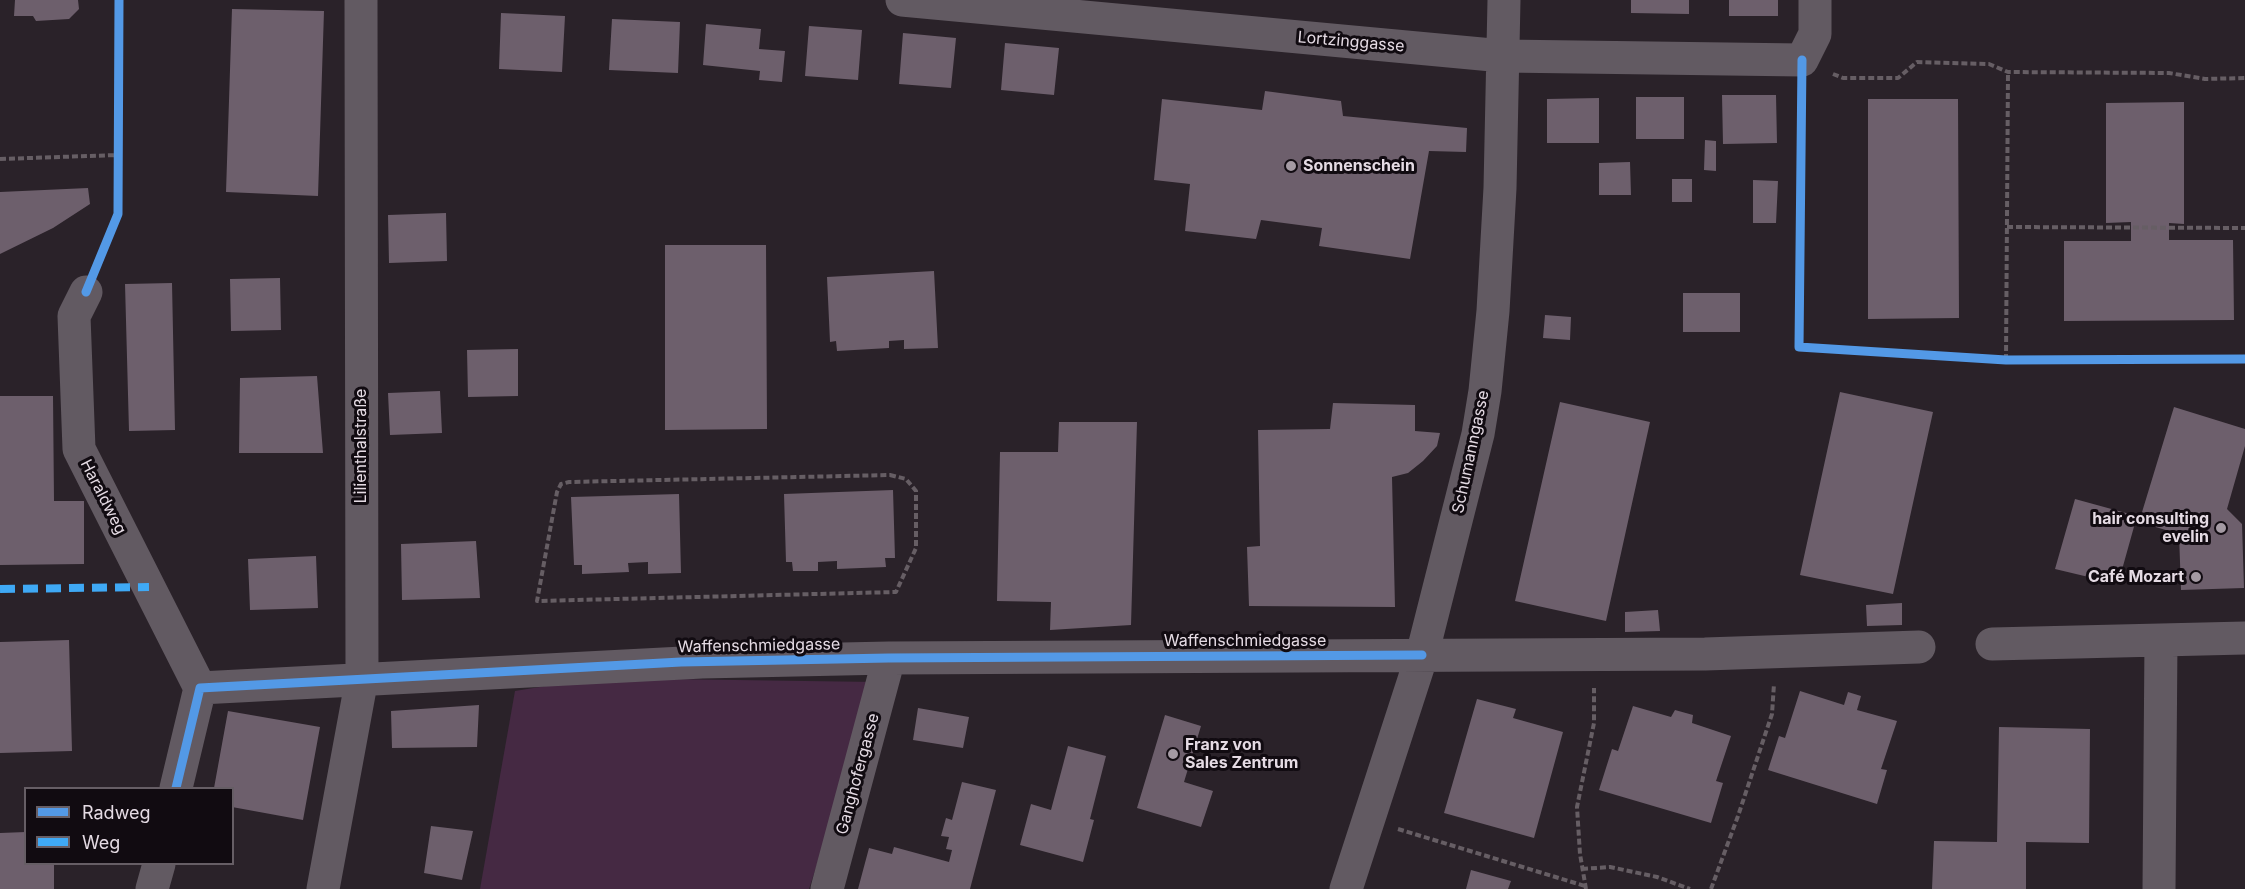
<!DOCTYPE html>
<meta charset="utf-8">
<style>
body{margin:0}
#map{position:relative;width:2245px;height:889px;overflow:hidden;background:#2a2229;font-family:Inter,sans-serif}
canvas{display:block}
.legend{position:absolute;left:24px;top:787px;width:210px;height:78px;box-sizing:border-box;background:#110b11;border:2px solid #665e65;margin:0;padding:8px 10px;list-style:none;font-size:18px;color:#e5dbe4}
.legend li{display:flex;align-items:center;gap:12px;height:30px}
.legend b{width:30px;border:2px solid #665e65}
</style>
<div id="map">
<canvas width="2245" height="889"></canvas>
<ul class="legend">
<li><b style="height:8px;background:#5399e6"></b>Radweg</li>
<li><b style="height:8px;background:#3fa9f5"></b>Weg</li>
</ul>
</div>
<script>
const ctx = document.querySelector('canvas').getContext('2d');
ctx.lineJoin = 'round';
function paint(path, color) {
  ctx.fillStyle = color;
  ctx.fill(path, 'evenodd');
}
function strokePath(path, color, width, dash) {
  ctx.strokeStyle = color;
  ctx.lineWidth = width;
  ctx.lineCap = dash ? 'butt' : 'round';
  ctx.setLineDash(dash || []);
  ctx.stroke(path);
}
function drawText(font, color, halo, rows, align = 'center') {
  ctx.font = font + ' Inter,sans-serif';
  ctx.lineWidth = 6;
  ctx.setLineDash([]);
  ctx.textBaseline = 'middle';
  ctx.strokeStyle = halo;
  ctx.fillStyle = color;
  for (const [text, x, y, turn = 0] of rows) {
    ctx.save();
    ctx.translate(x, y);
    ctx.rotate((+turn || 0) * Math.PI / 180);
    ctx.textAlign = isNaN(turn) ? turn : align;
    if (halo) ctx.strokeText(text, 0, 0);
    ctx.fillText(text, 0, 0);
    ctx.restore();
  }
}
const green = new Path2D(`
 M595,678l281,4 -67,207h-329l35,-198z`);
const building = new Path2D(`
 M15,0h63l1,9 -10,10 -33,2 -3,-5h-19z
 M1631,0h58v14l-58,-1z
 M1729,0h49v16h-49z
 M232,9l92,2 -6,185 -92,-4z
 M501,13l64,3 -3,56 -63,-3z
 M612,19l68,3 -2,51 -69,-3z
 M706,24l55,5 -2,20 26,2 -3,31 -23,-2 1,-9 -57,-6z
 M809,26l53,4 -4,50 -53,-4z
 M903,33l53,5 -5,50 -52,-4z
 M1005,43l54,5 -5,47 -53,-5z
 M1265,91l76,10 2,15 124,12 -1,24 -37,-1 -19,108 -91,-13 3,-18 -61,-8 -5,19 -71,-8 5,-47 -36,-4 8,-81 100,11z
 M1722,95h54l1,48 -54,1z
 M1636,97h48v42h-48z
 M1599,98v45h-52v-44z
 M1868,99h90l1,219 -91,1z
 M2184,102v122l-15,-1v17h64l1,80 -170,1v-80h67v-19l-25,1v-120z
 M1705,140l11,1v30l-12,-1z
 M1630,162l1,33h-32v-32z
 M1672,179h20v23h-20z
 M1753,180l25,1 -2,42h-23z
 M88,188l2,16 -37,24 -53,26v-62z
 M446,213l1,48 -58,2 -1,-48z
 M665,245h101l1,184 -102,1z
 M934,271l4,77 -34,1v-9l-15,1v7l-52,3 -1,-10 -6,1 -3,-65z
 M280,278l1,52 -50,1 -1,-52z
 M172,283l3,147 -46,1 -4,-147z
 M1683,293h57v39h-57z
 M1545,315l26,2 -1,23 -27,-2z
 M518,349v47l-50,1 -1,-47z
 M317,376l6,77h-84l1,-75z
 M440,391l2,42 -52,2 -2,-42z
 M1840,392l93,20 -40,182 -93,-19z
 M0,396h53l1,105h30v63l-84,1z
 M1560,402l90,20 -44,199 -91,-20z
 M1333,403l82,2v26l25,2 -3,13 -14,15 -15,12 -16,4 3,130 -146,-1 -2,-59 13,-1 -2,-116 72,-1z
 M2174,407l71,22v17l-18,63 15,15 2,64 -63,2 -2,-56 -40,-12z
 M1059,422h78l-6,203 -81,5 1,-28 -54,-1 3,-149h58z
 M893,490l2,68h-10l1,9 -49,2v-8l-19,1v9h-25l-1,-9h-6l-2,-68z
 M679,494l2,79 -33,1v-12l-20,1 1,9 -47,2v-9h-8l-3,-68z
 M2075,499l62,17 -19,68 -63,-15z
 M476,541l4,57 -78,2 -1,-56z
 M316,556l2,52 -68,2 -2,-51z
 M1902,603v22l-35,1 -1,-21z
 M1658,610l2,21 -35,1v-20z
 M69,640l3,111 -72,2v-111z
 M1800,691l44,14 4,-13 13,4 -4,14 40,11 -16,48 6,1 -10,34 -109,-34 11,-34 6,2z
 M1477,699l39,10 -3,9 50,14 -29,106 -90,-25z
 M479,705l-2,42 -85,1 -1,-37z
 M1633,706l38,11 4,-7 18,5 -1,8 39,13 -15,45 7,2 -12,40 -112,-33 13,-41 6,2z
 M918,708l51,9 -6,31 -50,-8z
 M228,711l92,16 -17,93 -71,-13v-19h-18z
 M1165,715l36,11 -17,56 29,9 -12,36 -64,-19z
 M1999,727l91,2 -1,114 -63,-1v47h-94l2,-48 63,1z
 M1068,746l38,10 -16,63 4,1 -11,42 -63,-17 11,-41 20,6z
 M962,782l34,8 -26,99h-112l11,-41 23,6 2,-7 55,15 3,-12 -6,-1 3,-12 -8,-1 5,-18 6,2z
 M431,826l42,5 -11,49 -38,-7z
 M26,832v32h28v25h-54v-56z
 M1471,870l40,11 -3,8h-42z`);
const path = new Path2D(`
 M1833,74l10,4h55l19,-16 72,2 19,8 161,1 36,6 40,-1
 M0,159l118,-4
 M2007,227l238,1
 M2006,360l2,-288
 M890,475l16,4 10,12v57l-20,44 -359,9 20,-109 4,-8 8,-2z
 M1398,829l187,57
 M1582,869l28,-2 47,10 33,12
 M1586,889l-6,-35 -3,-47 17,-84v-35
 M1711,889l27,-73 34,-102 2,-30`);
const minor = new Path2D(`
 M902,0l601,56 299,4 13,-26v-34
 M86,292l-12,24 5,133 121,239
 M1992,644l253,-6
 M200,688l502,-26 187,-4 816,-4 214,-7
 M176,788l24,-100
 M152,889l7,-25
 M323,889l39,-211 -1,-678
 M827,889l62,-231
 M1346,889l76,-234 56,-221 7,-43 8,-80 7,-123 4,-188
 M2159,889l2,-249`);
const quiet = new Path2D(`
 M0,589l149,-2`);
const cycleway = new Path2D(`
 M1802,60l-3,287 207,13 239,-1
 M86,292l32,-78 1,-214
 M176,788l24,-100 481,-26 208,-4 533,-3`);
const markers = [
 [1291,166,6,"#a49aa3"],
 [2221,528,6,"#a49aa3"],
 [2196,577,6,"#a49aa3"],
 [1173,754,6,"#a49aa3"]
];
const streetNames = [
 ["Lortzinggasse",1351,42,5],
 ["Lilienthalstraße",361,446,-90],
 ["Schumanngasse",1471,452,-78],
 ["Haraldweg",103,497,63],
 ["Waffenschmiedgasse",1245,641],
 ["Waffenschmiedgasse",759,646,-1],
 ["Ganghofergasse",858,774,-75]
];
const poiNames = [
 ["Sonnenschein",1303,166],
 ["hair consulting",2209,519,"right"],
 ["evelin",2209,537,"right"],
 ["Café Mozart",2184,577,"right"],
 ["Franz von",1185,745],
 ["Sales Zentrum",1185,763]
];
paint(green, '#452943');
paint(building, '#6d5f6c');
strokePath(path, '#665e64', 4, [6, 3]);
strokePath(minor, '#625a62', 33);
strokePath(quiet, '#3fa9f5', 8, [15, 8]);
strokePath(cycleway, '#5399e6', 9);
for (const [x, y, r, color] of markers) {
  const dot = new Path2D();
  dot.arc(x, y, r, 0, 2 * Math.PI);
  ctx.fillStyle = color;
  ctx.fill(dot);
  strokePath(dot, '#110b11', 2);
}
drawText('16px', '#e5dbe4', '#110b11', streetNames);
drawText('bold 16px', '#e5dbe4', '#110b11', poiNames, 'left');
</script>
